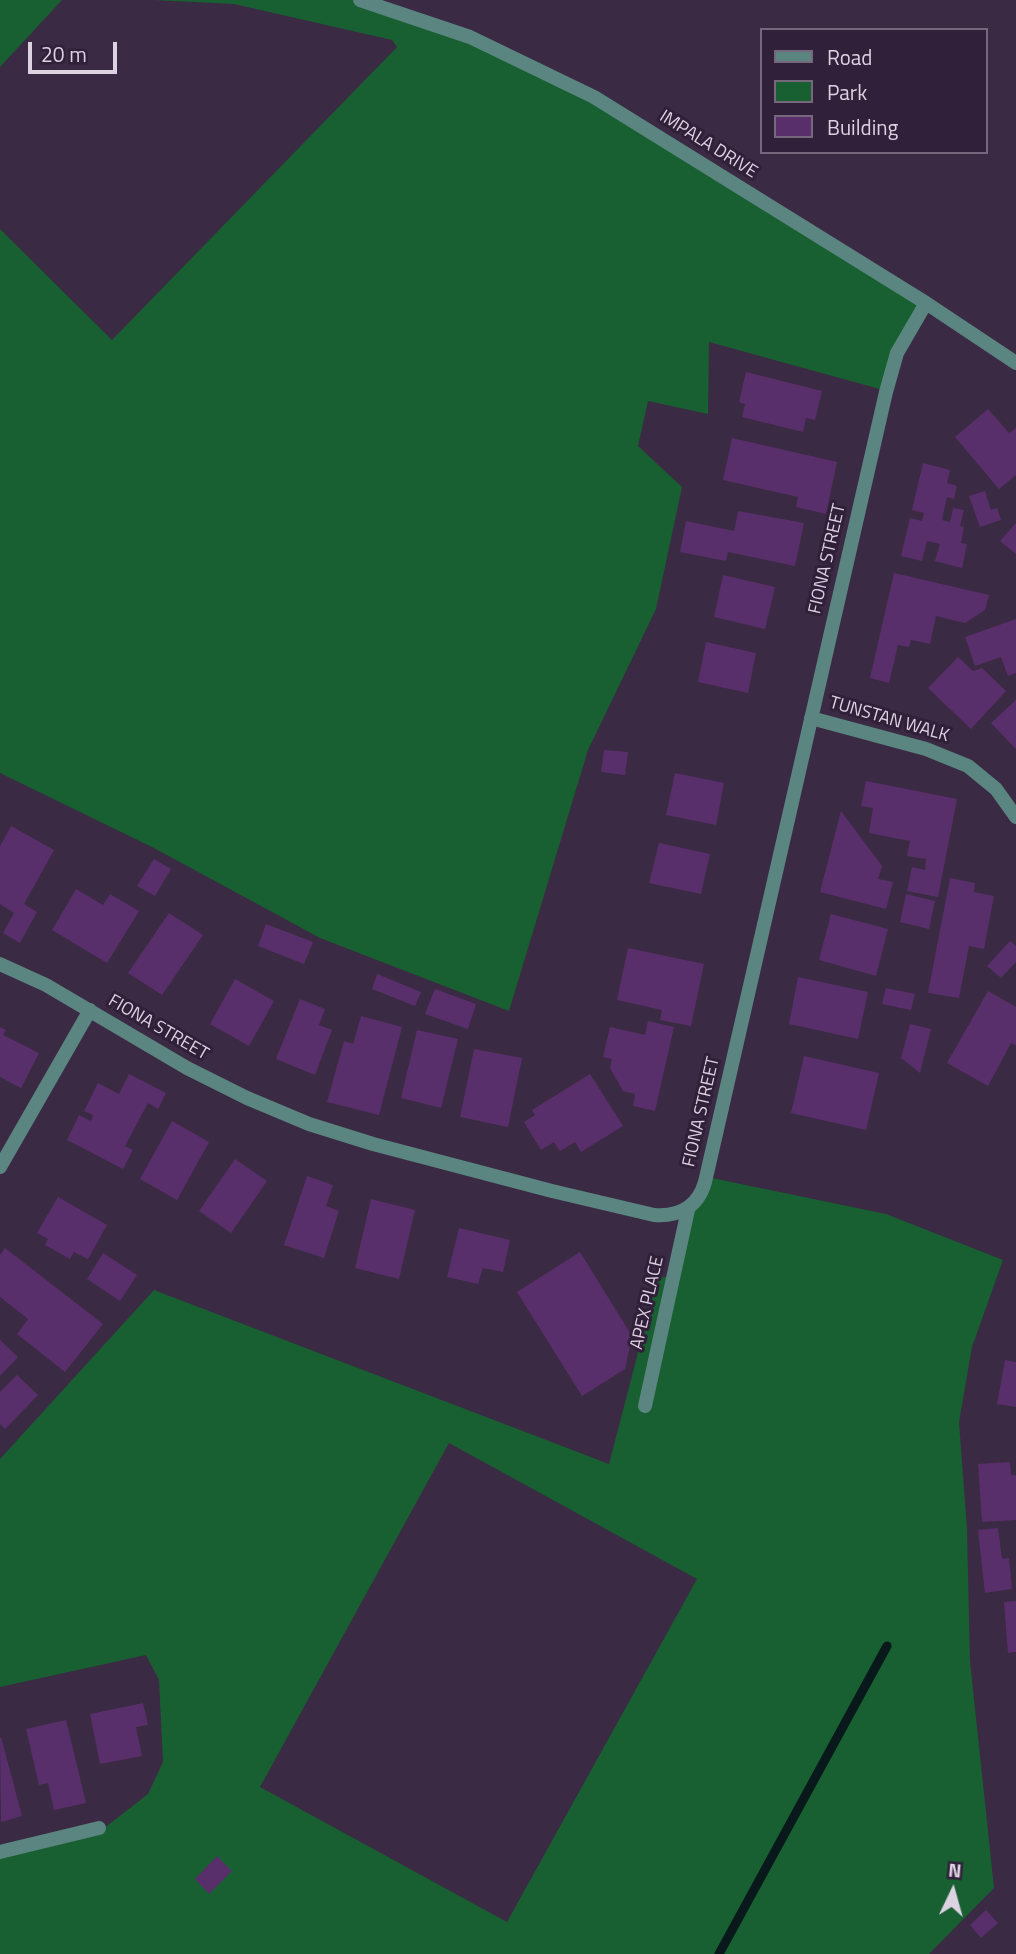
<!DOCTYPE html>
<style>
body{margin:0}
#map{position:relative;width:1016px;height:1954px;overflow:hidden;background:#3b2a43;font-family:"Titillium Web",sans-serif}
canvas{display:block}
.legend{position:absolute;left:760px;top:28px;width:228px;height:126px;box-sizing:border-box;background:#312039;border:2px solid #76677d;margin:0;padding:9px 12px;list-style:none;font-size:21px;color:#ddd2e2}
.legend li{display:flex;align-items:center;gap:14px;height:35px}
.legend b{width:35px;border:2px solid #76677d}
.north{position:absolute;left:918px;top:1856px;width:70px;height:70px;-webkit-text-stroke:5px #312039;paint-order:stroke;rotate:5deg;font-size:19px;font-weight:700;line-height:28px;text-align:center;color:#ddd2e2}
.north::after{content:'';display:block;margin:auto;width:24px;height:32px;background:#ddd2e2;clip-path:polygon(50% 0,100% 100%,50% 72%,0 100%)}
.scale{position:absolute;left:28px;top:42px;width:89px;height:32px;box-sizing:border-box;border:4px solid #ddd2e2;border-top:0;padding-left:9px;font-size:21px;line-height:24px;white-space:nowrap;color:#ddd2e2;-webkit-text-stroke:5px #312039;paint-order:stroke}
</style>
<div id="map">
<canvas width="1016" height="1954"></canvas>
<ul class="legend">
<li><b style="height:9px;background:#5a8580"></b>Road</li>
<li><b style="height:19px;background:#185f32"></b>Park</li>
<li><b style="height:19px;background:#592f6b"></b>Building</li>
</ul>
<div class="north">N</div>
<div class="scale">20 m</div>
</div>
<script>
const ctx = document.querySelector('canvas').getContext('2d');
ctx.lineJoin = 'round';
function paint(path, color) {
  ctx.fillStyle = color;
  ctx.fill(path, 'evenodd');
}
function strokePath(path, color, width, dash) {
  ctx.strokeStyle = color;
  ctx.lineWidth = width;
  ctx.lineCap = dash ? 'butt' : 'round';
  ctx.setLineDash(dash || []);
  ctx.stroke(path);
}
function drawText(font, color, halo, rows, align = 'center') {
  ctx.font = font + ' "Titillium Web",sans-serif';
  ctx.lineWidth = 6;
  ctx.setLineDash([]);
  ctx.textBaseline = 'middle';
  ctx.strokeStyle = halo;
  ctx.fillStyle = color;
  for (const [text, x, y, turn = 0] of rows) {
    ctx.save();
    ctx.translate(x, y);
    ctx.rotate((+turn || 0) * Math.PI / 180);
    ctx.textAlign = isNaN(turn) ? turn : align;
    if (halo) ctx.strokeText(text, 0, 0);
    ctx.fillText(text, 0, 0);
    ctx.restore();
  }
}
const green = new Path2D(`
 M0,0h62l-62,67z
 M153,0h204l184,72 385,230 -39,89 -178,-49 -1,72 -60,-13 -10,45 44,41 -26,122 -68,141 -79,261 -189,-73 -166,-90 -154,-75v-544l112,111 285,-293 -5,-7 -158,-36z
 M707,1177l179,37 117,46 -31,87 -13,75 8,107 3,132 24,227 -65,66h-929v-100l103,-25 45,-35 15,-32 -4,-82 -13,-25 -146,32v-228l154,-169 455,174 49,-188 12,2 17,-65zM449,1443l248,136 -190,343 -247,-135z`);
const stream = new Path2D(`
 M719,1954l168,-308`);
const building = new Path2D(`
 M746,372l76,19 -7,29 -9,-2 -3,14 -61,-15 3,-13 -6,-2z
 M988,409l21,24 7,-5v47l-17,14 -44,-52z
 M732,438l105,24 -11,52 -30,-7 2,-10 -75,-17z
 M923,463l27,7 -3,13 10,3 -3,13 -7,-2 -5,23 8,2 3,-14 11,2 -4,16 4,1 -3,16 6,1 -5,24 -27,-7 5,-17 -13,-3 -5,20 -21,-5 9,-38 12,3 2,-8 -12,-3z
 M985,491l6,19 6,-2 4,12 -21,7 -11,-31z
 M738,511l66,12 -9,43 -67,-14 -2,9 -46,-9 6,-31 48,10z
 M1016,523v31l-16,-13z
 M894,573l95,22 -4,15 -20,13 -29,-7 -6,28 -19,-4 -2,7 -11,-2 -9,38 -19,-5z
 M723,575l52,12 -10,42 -51,-12z
 M1016,619v54l-8,3 -7,-19 -26,9 -10,-29z
 M706,642l50,11 -8,40 -50,-11z
 M958,657l15,14 9,-3 24,23 -35,38 -43,-41z
 M1016,700v49l-25,-26z
 M604,750l24,2 -3,23 -24,-3z
 M675,773l49,10 -8,42 -50,-10z
 M866,781l91,18 -19,98 -31,-6 5,-24 13,3 1,-11 -19,-3 3,-15 -41,-8 4,-25 -12,-2z
 M841,811l41,55 -4,13 15,3 -7,27 -66,-17z
 M11,826l43,24 -30,54 13,8 -17,31 -17,-10 11,-20 -14,-9v-58z
 M659,843l51,11 -9,40 -52,-11z
 M154,859l17,10 -16,27 -18,-10z
 M950,878l25,5 -1,9 20,4 -10,53 -15,-3 -10,52 -31,-5z
 M76,889l27,16 7,-11 29,17 -32,52 -55,-33z
 M906,894l29,7 -6,28 -29,-7z
 M169,913l34,22 -41,60 -34,-22z
 M831,914l57,15 -12,47 -57,-16z
 M266,924l47,18 -9,22 -46,-18z
 M1010,941l6,5v16l-15,16 -14,-12z
 M628,948l76,16 -13,62 -31,-6 2,-10 -45,-10z
 M377,974l44,18 -6,14 -43,-17z
 M798,977l70,15 -10,47 -69,-15z
 M235,979l39,22 -25,45 -39,-22z
 M886,988l29,6 -4,16 -29,-6z
 M435,989l41,15 -8,25 -43,-15z
 M988,991l28,16v38l-5,-2 -23,43 -41,-23z
 M300,999l25,10 -6,16 13,5 -17,45 -39,-16z
 M361,1016l41,11 -23,88 -52,-13 17,-61 9,3z
 M648,1021l26,6 -19,84 -22,-5 2,-12 -12,-3 -13,-23 2,-9 -9,-2 7,-30 35,8z
 M910,1024l21,5 -11,44 -19,-15z
 M0,1027l6,3 -3,5 36,18 -18,35 -21,-11z
 M417,1030l41,9 -17,69 -40,-10z
 M474,1049l48,9 -14,69 -48,-10z
 M804,1056l75,17 -13,57 -75,-17z
 M129,1074l37,19 -8,16 -10,-6 -23,43 8,4 -10,19 -56,-29 12,-25 12,6 2,-6 -9,-4 14,-28 21,11z
 M590,1074l33,52 -42,26 -6,-10 -15,9 -6,-9 -13,8 -17,-28 11,-7 -3,-5z
 M172,1121l37,21 -32,58 -37,-21z
 M235,1159l32,22 -36,52 -32,-22z
 M307,1176l26,9 -7,21 13,5 -15,47 -40,-13z
 M58,1197l49,28 -19,34 -14,-7 -4,7 -25,-14 3,-6 -11,-6z
 M371,1199l44,11 -16,69 -44,-11z
 M459,1228l51,12 -7,32 -20,-4 -5,16 -31,-7z
 M5,1248l98,76 -38,48 -48,-38 11,-15 -28,-22v-42z
 M580,1252l52,84 -7,33 -43,27 -65,-104z
 M103,1253l34,22 -17,26 -33,-22z
 M0,1340l18,17 -18,19z
 M1005,1360l11,2v45l-19,-3z
 M17,1375l21,20 -33,34 -5,-5v-32z
 M1010,1462l1,13h5v45l-34,2 -4,-58z
 M998,1528l4,31 7,-1 3,31 -27,4 -7,-63z
 M1016,1601v51l-8,1 -4,-51z
 M143,1703l5,22 -12,2 6,29 -42,8 -10,-50z
 M66,1720l20,83 -32,7 -6,-27 -9,2 -13,-56z
 M1,1737l21,79 -21,6 -1,-84z
 M217,1856l15,15 -23,23 -14,-15z
 M986,1910l12,13 -17,15 -11,-13z`);
const street = new Path2D(`
 M360,0l110,37 124,60 332,206 90,60
 M811,718l115,31 42,17 28,23 20,28
 M0,964l46,21 141,83 60,30 62,26 64,20 179,47 102,24c25,2 44,-8 51,-33l181,-790 11,-39 29,-50
 M0,1167l90,-157
 M645,1406l43,-196
 M0,1852l99,-24`);
const streetNames = [
 ["IMPALA DRIVE",708,145,32],
 ["FIONA STREET",828,559,-77],
 ["TUNSTAN WALK",889,720,16],
 ["FIONA STREET",158,1028,30],
 ["FIONA STREET",702,1112,-77],
 ["APEX PLACE",648,1303,-77]
];
paint(green, '#185f32');
strokePath(stream, '#09181a', 9);
paint(building, '#592f6b');
strokePath(street, '#5a8580', 14);
drawText('18px', '#ddd2e2', '#312039', streetNames);
</script>
